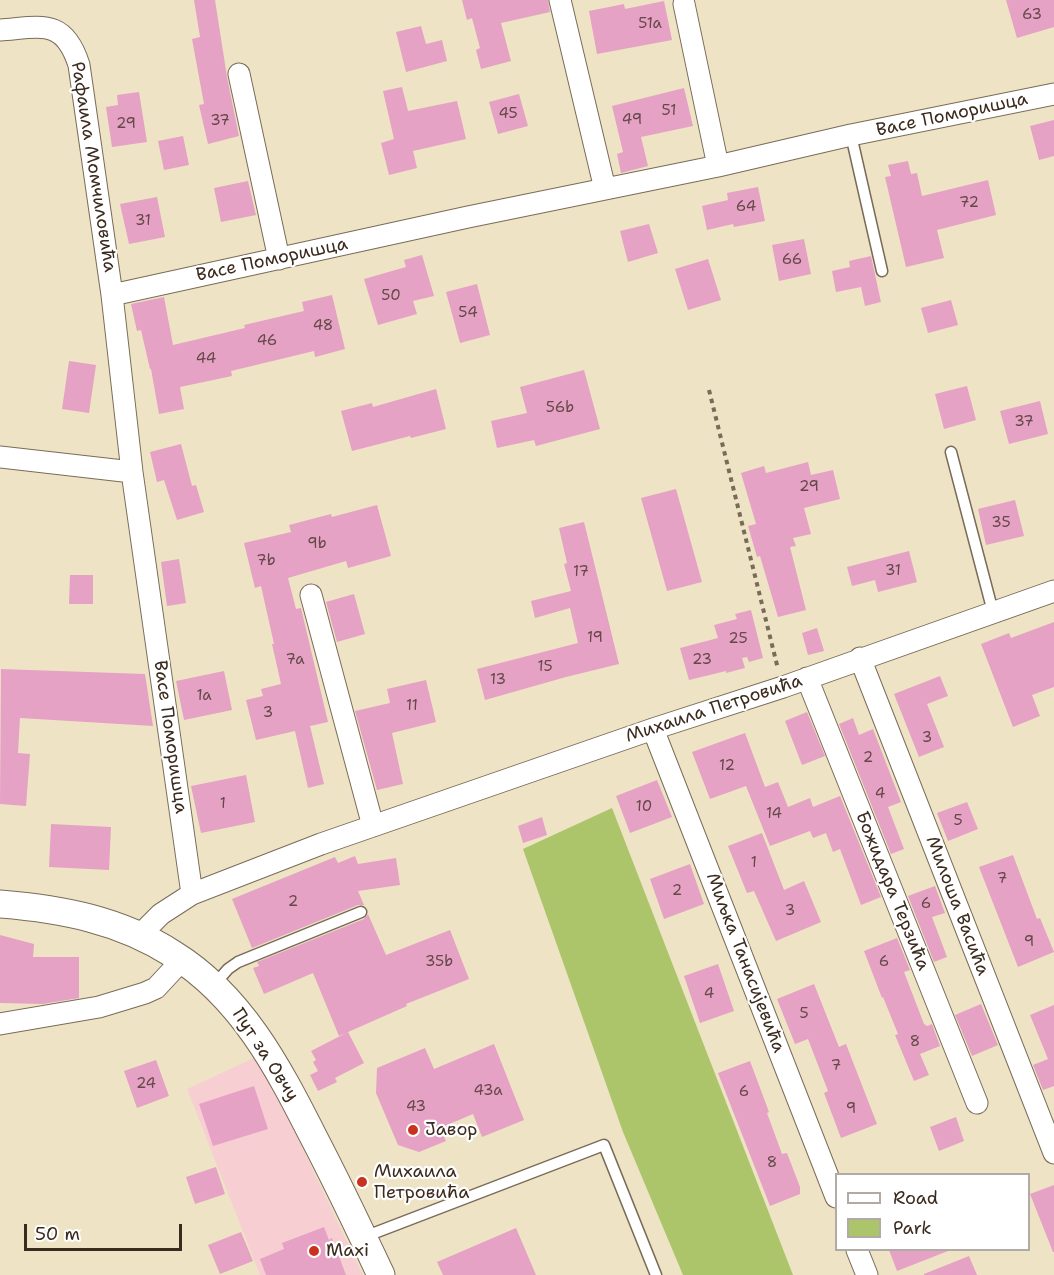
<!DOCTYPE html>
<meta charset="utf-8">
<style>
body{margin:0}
#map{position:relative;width:1054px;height:1275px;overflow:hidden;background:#eee3c5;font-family:"Shantell Sans",sans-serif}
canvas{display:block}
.legend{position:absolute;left:835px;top:1173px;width:195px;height:78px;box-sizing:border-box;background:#fff;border:2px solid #b1aaa5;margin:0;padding:8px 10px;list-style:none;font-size:18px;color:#3b2a1e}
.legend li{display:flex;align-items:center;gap:12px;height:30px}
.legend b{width:30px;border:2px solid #b1aaa5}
.scale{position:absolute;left:24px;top:1224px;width:158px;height:27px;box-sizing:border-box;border:3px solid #3b2a1e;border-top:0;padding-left:8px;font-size:18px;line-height:21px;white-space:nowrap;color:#3b2a1e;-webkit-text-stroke:4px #fff;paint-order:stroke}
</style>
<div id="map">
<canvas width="1054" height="1275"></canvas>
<ul class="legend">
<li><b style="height:8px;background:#fff"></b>Road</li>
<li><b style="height:16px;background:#acc56b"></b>Park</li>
</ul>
<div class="scale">50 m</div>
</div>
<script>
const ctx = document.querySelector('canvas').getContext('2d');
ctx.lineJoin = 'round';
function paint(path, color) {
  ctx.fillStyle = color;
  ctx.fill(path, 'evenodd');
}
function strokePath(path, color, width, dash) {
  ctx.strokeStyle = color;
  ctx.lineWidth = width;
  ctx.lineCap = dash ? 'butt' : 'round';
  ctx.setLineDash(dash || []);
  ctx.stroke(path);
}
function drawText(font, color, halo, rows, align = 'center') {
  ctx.font = font + ' "Shantell Sans",sans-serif';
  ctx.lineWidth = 4.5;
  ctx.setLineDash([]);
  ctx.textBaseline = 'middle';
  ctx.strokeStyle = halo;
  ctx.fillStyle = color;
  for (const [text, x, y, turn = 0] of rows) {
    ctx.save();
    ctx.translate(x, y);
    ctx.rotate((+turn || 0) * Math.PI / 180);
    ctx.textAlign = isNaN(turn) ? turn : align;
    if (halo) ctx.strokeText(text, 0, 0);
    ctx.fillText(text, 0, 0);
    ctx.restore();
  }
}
const built = new Path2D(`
 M256,1057l8,11 99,207h-103l-73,-186z`);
const green = new Path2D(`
 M612,808l181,467h-110l-60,-143 -100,-283z`);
const building = new Path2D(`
 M194,0h21l12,77 12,59 -31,8 -9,-39 5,-1 -12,-65 8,-2z
 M462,0h86l2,12 -49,11 10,38 -30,8 -5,-19 4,-2 -8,-30 -5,2z
 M1006,0h48v27l-37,11z
 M664,1l8,39 -75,14 -8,-43 35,-7 1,5z
 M421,26l5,18 16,-4 5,21 -41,11 -10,-40z
 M402,87l6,24 49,-10 9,38 -53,12 4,17 -28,7 -8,-32 13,-4 -11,-48z
 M684,88l9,38 -52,11 7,29 -27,7 -4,-19 6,-2 -11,-46z
 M139,92l8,50 -35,5 -6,-40 12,-2 -1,-10z
 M519,94l9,32 -30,8 -9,-32z
 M1054,120v36l-15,4 -9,-34z
 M183,136l6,29 -25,5 -6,-29z
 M908,161l3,13 6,-1 5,23 66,-16 8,35 -59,15 7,28 -38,9 -21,-90 6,-1 -3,-11z
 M248,181l8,34 -35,7 -7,-34z
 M758,187l7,34 -31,6 -1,-3 -26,6 -5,-24 26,-6 -1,-7z
 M157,197l8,40 -36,7 -9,-40z
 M649,224l9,29 -30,9 -8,-31z
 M804,239l7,35 -32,7 -7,-36z
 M422,255l12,41 -21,5 4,13 -39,11 -14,-46 42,-12 -2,-7z
 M871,256l10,46 -16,4 -4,-19 -25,5 -4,-21 18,-4 -1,-6z
 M708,259l13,41 -33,10 -13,-41z
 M477,284l13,51 -30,8 -14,-51z
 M332,295l13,54 -30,8 -1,-6 -83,20 1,5 -52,11 4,22 -25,5 -8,-45h-1l-9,-39 -4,1 -6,-27 33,-7 9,48 72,-17 -1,-3 60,-14 -2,-9z
 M951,300l7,25 -30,8 -7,-25z
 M69,361l27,4 -7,48 -27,-4z
 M584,370l16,59 -64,17 -2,-6 -37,8 -6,-27 36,-8 -7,-26z
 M967,386l9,34 -32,9 -9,-35z
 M436,389l10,40 -35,9 -1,-2 -58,15 -11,-40 31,-8 1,4z
 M1040,401l8,33 -39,10 -9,-33z
 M181,444l11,42 4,-1 8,27 -27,8 -13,-40 -7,2 -7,-30z
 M808,462l3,13 22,-5 7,29 -36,9 7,26 -18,4 3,8 -6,1 16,63 -28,7 -18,-61 -3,1 -9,-31 8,-2 -15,-51 23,-7 2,7z
 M676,489l26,93 -35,9 -26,-93z
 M1015,500l9,36 -38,9 -8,-36z
 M377,505l14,51 -43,12 -2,-7 -58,17 8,31 5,-1 27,114 -18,4 14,58 -16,4 -13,-57 -39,9 -10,-40 17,-4 -2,-7 20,-5 -9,-40h2l-13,-58 -6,2 -11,-45 47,-11 -2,-7 42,-11 1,3z
 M584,522l35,142 -53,13 -81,23 -8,-31 101,-26 -8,-35 -35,10 -4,-17 40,-10 -7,-27 3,-1 -8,-35z
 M909,551l8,31 -39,10 -3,-12 -23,6 -5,-19z
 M179,559l7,44 -19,3 -6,-44z
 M70,575h23v29h-24z
 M354,594l11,40 -28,8 -11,-40z
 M751,610l12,48 -14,4 -2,-5 -5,1 3,10 -19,5v-2l-37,9 -9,-32 38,-10 -4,-13 23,-6 -2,-5z
 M1054,622v65l-22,8 8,21 -27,11 -32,-83 28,-11 2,5z
 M817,628l7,23 -16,4 -6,-22z
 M1,669l144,5 8,52 -133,-8 -2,35 12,1 -4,52 -26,-2z
 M224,671l8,39 -48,10 -8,-39z
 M940,676l8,20 -21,8 17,43 -25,10 -25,-63z
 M426,680l10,42 -44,11 11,51 -26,6 -22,-79 35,-8 -3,-14z
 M807,712l18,44 -23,9 -17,-44z
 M853,718l6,17 14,-6 28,73 -13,5 16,42 -13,5 -52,-130z
 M745,733l20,54 13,-5 10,25 22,-9 3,9 27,-11 41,101 -20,8 -21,-56 -7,3 -7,-19 -13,5 -3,-7 -40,15 -24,-60 -36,13 -18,-47z
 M246,775l9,47 -54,11 -10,-47z
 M657,780l15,37 -42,16 -14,-37z
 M967,802l11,27 -30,12 -11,-28z
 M542,817l5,18 -24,8 -5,-17z
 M51,824l60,3 -2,43 -60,-3z
 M762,833l22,57 20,-9 17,41 -45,19 -22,-50 -7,2 -19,-47z
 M1013,855l24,64 3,-1 14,34 -36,15 -39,-100z
 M355,856l3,8 38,-6 4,27 -42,6 6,14h-6l-106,43 -20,-49 103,-42 3,6z
 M690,864l14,40 -40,15 -14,-40z
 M935,886l10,27 -13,4 15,40 -13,5 -26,-66z
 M368,914l18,41 64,-25 19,49 -63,25 1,2 -68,30 -26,-63 -49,21 -11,-26 6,-2 -2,-4 107,-43z
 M0,935l34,9 -1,13h46v41l-36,6 -43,-1z
 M897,938l13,32 -6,2 20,52 3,2 5,-2 8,22 -20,8 9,21 -15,6 -19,-46 3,-1 -15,-37 -1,1 -18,-47z
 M718,964l16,47 -34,12 -16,-47z
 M814,984l25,63 7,-3 31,80 -36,14 -17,-45 4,-2 -20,-52 -13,5 -18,-45z
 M981,1004l17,41 -26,11 -17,-41z
 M1054,1005v81l-11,4 -10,-25 15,-6 -18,-44z
 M348,1032l16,31 -29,15 2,4 -19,9 -8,-16 8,-4 -5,-9 3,-2 -5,-9z
 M494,1044l30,76 -42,17 -9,-23 -33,14 6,13 -27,11 -21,-7 -22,-52 1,-25 48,-20 9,21z
 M156,1060l13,36 -32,12 -13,-37z
 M750,1061l19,51 -2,1 15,41 5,-1 13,34v7l-30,12 -52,-133z
 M254,1086l14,43 -55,17 -14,-42z
 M956,1117l8,24 -25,10 -9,-24z
 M216,1167l9,27 -30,10 -9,-27z
 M1054,1185v67h-1l-23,-58z
 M324,1227l5,13 3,-2 14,37h-80l-6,-16 24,-10 -2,-6z
 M516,1228l20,47h-93l-6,-13z
 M241,1232l12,29 -33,13 -12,-29z
 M889,1250h59v1l-51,20z
 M969,1256l8,19h-53v-1z`);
const path = new Path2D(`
 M709,390l69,279`);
const service = new Path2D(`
 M851,135l31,136
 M951,452l42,160
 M214,985l14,-16 10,-7 123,-50
 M364,1237l240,-92 52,130`);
const minor = new Path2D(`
 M560,0l45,189
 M684,4l34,162
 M0,30c42,-3 64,-12 79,35l33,230 20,177 60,422
 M239,74l40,185
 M112,295l356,-78 250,-51 133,-31 203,-41
 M0,457l132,15
 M311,595l62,231
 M860,658l194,495
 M807,678l170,425
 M653,729l183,468
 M139,936l22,-22 31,-20 129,-50 332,-115 130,-42 271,-96
 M0,1024l99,-17 46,-14 11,-5 26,-28
 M857,1250l10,25`);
const tertiary = new Path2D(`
 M0,904c62,5 120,16 173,50 68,42 105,113 140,182 24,46 46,92 68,139`);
const markers = [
 [413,1130,6,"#c8321e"],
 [362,1182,6,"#c8321e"],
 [314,1251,6,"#c8321e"]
];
const numberNames = [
 ["63",1032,15],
 ["51a",650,24],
 ["51",669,111],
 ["45",508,114],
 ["49",632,120],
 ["37",220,121],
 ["29",126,124],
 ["72",969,203],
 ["64",746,207],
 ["31",143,221],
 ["66",792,260],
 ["50",391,296],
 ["54",468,313],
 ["48",323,326],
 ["46",267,341],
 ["44",206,359],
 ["56b",560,408],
 ["37",1024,422],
 ["29",809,487],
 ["35",1001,523],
 ["9b",317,544],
 ["7b",266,561],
 ["31",893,571],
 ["17",581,572],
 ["19",595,638],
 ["25",738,639],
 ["7a",295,660],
 ["23",702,660],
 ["15",545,667],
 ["13",498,680],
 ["1a",204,696],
 ["11",412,706],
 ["3",268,713],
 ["3",927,738],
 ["2",868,758],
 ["12",727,766],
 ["4",880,794],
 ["1",223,804],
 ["10",644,807],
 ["14",774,814],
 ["5",958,821],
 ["1",754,863],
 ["7",1002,879],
 ["2",677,891],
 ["2",293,902],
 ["6",926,904],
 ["3",790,911],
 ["9",1029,942],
 ["35b",439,962],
 ["6",884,962],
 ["4",709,994],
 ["5",804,1014],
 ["8",915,1042],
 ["7",836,1066],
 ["24",146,1084],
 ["43a",488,1091],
 ["6",744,1092],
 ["43",416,1107],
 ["9",851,1109],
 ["8",772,1163]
];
const streetNames = [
 ["Васе Поморишца",952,115,-12],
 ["Рафаила Момчиловића",93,167,81],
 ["Васе Поморишца",272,260,-12],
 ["Михаила Петровића",714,709,-18],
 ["Васе Поморишца",170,737,82],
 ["Божидара Терзића",892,891,68],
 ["Милоша Васића",957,906,69],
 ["Миљка Танасијевића",745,963,69],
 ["Пут за Овчу",265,1055,57]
];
const poiNames = [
 ["Јавор",425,1130],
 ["Михаила",374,1172],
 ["Петровића",374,1193],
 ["Maxi",326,1251]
];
paint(built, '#f7cfd3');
paint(green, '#acc56b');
paint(building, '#e5a2c4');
strokePath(service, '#7a6b58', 13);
strokePath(minor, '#7a6b58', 23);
strokePath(tertiary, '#7a6b58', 29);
strokePath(path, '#7a6b58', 4, [4.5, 4.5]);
strokePath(service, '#fff', 10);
strokePath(minor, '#fff', 21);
strokePath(tertiary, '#fff', 27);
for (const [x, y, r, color] of markers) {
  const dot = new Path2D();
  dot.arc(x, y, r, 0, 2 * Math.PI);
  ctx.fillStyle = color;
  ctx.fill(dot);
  strokePath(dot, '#fff', 2);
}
drawText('15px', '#664848', null, numberNames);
drawText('18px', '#3b2a1e', '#fff', streetNames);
drawText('18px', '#3b2a1e', '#fff', poiNames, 'left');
</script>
